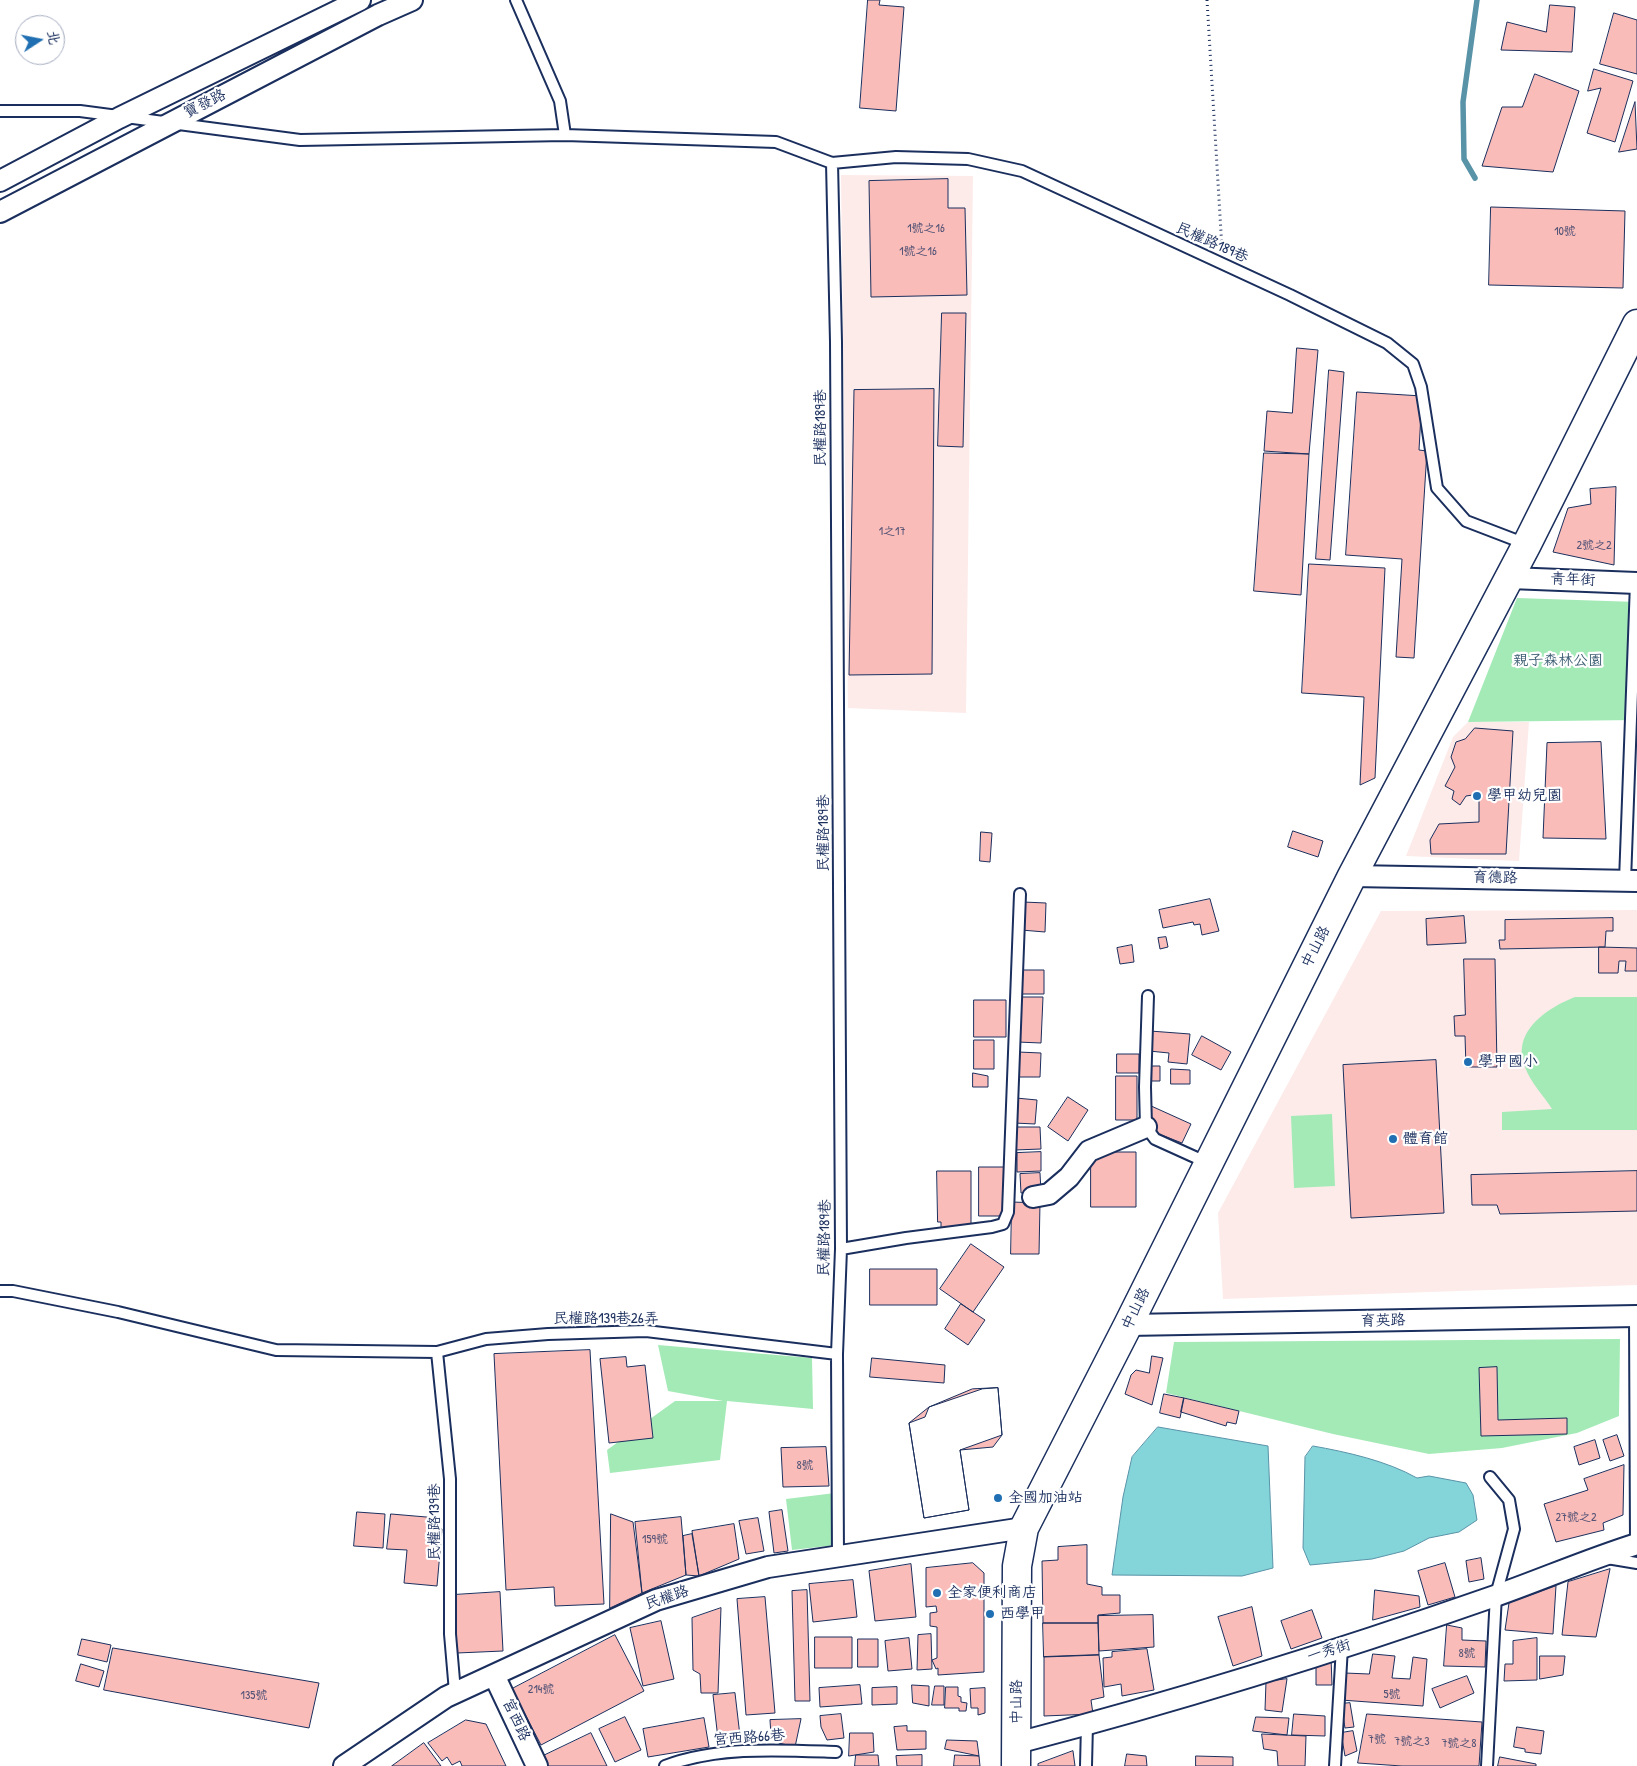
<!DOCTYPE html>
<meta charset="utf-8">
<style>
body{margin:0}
#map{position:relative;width:1637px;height:1766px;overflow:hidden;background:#fff;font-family:"Patrick Hand","LXGW WenKai TC",sans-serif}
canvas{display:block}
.north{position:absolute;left:15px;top:15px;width:50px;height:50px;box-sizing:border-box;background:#fff;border:1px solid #a4acbf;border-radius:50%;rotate:79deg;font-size:14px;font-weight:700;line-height:20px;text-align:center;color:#1b2f5e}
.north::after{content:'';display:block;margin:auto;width:18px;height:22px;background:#1f6fb2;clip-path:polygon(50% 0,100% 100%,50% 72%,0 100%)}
</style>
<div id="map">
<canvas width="1637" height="1766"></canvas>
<div class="north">北</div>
</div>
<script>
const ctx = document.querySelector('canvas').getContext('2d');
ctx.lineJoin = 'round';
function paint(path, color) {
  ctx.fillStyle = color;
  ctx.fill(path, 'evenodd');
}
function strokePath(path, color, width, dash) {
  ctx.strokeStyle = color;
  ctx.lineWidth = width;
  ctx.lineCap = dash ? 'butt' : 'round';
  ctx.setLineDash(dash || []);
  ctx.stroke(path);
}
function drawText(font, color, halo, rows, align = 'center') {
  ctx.font = font + ' "Patrick Hand","LXGW WenKai TC",sans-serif';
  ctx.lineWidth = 4.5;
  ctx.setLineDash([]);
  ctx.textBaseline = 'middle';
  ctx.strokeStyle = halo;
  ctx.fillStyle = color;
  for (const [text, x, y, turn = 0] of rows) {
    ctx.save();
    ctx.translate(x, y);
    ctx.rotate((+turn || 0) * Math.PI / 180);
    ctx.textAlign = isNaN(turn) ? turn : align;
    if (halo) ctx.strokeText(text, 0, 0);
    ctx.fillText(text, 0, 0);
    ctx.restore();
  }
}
const built = new Path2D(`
 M841,175l132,1 -7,537 -118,-5z
 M1468,722h61l-10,139 -113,-5 47,-119z
 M1637,910v375l-414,14 -5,-86 163,-302z`);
const green = new Path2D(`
 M1517,598l120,4v118l-169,2z
 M1575,997h62v133h-135v-18l50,-3c-8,-13 -22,-27 -27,-42 -14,-35 22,-59 50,-70z
 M1332,1114l3,72 -41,2 -3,-72z
 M1620,1339l-1,77 -42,17 -75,15 -73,6 -96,-20 -167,-41 8,-51z
 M658,1345l154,13 1,51 -86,-8 -7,59 -110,13 -3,-23 68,-49h48l-55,-10z
 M835,1493l1,52 -44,5 -6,-51z`);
const water = new Path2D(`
 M1158,1427l110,19 5,122 -31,8 -130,-1 11,-78 9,-40z
 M1313,1446c34,6 74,15 104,32l12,-2 37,7 7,12 4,25 -18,12 -30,6 -25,13 -32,8 -62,6 -7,-17 2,-91z`);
const stream = new Path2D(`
 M1475,178l-11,-19 -1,-57 14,-102`);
const building = new Path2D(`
 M868,0h12l-1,5 25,2 -8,104 -36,-3z
 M1550,5l25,2 -3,45 -71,-2 6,-28 39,10z
 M1614,13l23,7v54l-37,-10z
 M1594,69l39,12 -18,61 -28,-9 14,-45 -13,3z
 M1535,74l44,17 -26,81 -71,-6 20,-59h20z
 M1635,102l2,47 -18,3z
 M948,179v29h17l2,87 -96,2 -2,-116z
 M1491,207l134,4 -2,77 -134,-3z
 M942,313h24l-3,134 -25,-1z
 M1297,348l21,2 -9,104 -45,-3 3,-40 25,2z
 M1329,370l15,2 -14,188 -14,-1z
 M934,389l-2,285 -83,1 5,-285z
 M1357,392l65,4 -3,54 8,1 -13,207 -18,-1 6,-98 -56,-4z
 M1264,453l45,1 -8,141 -47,-4z
 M1616,487l-2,78 -61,-13 15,-44 23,-4 -1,-15z
 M1309,564l76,4 -10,210 -15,7 4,-88 -62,-4z
 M1475,728l38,3 -7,123h-75l-1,-14 9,-16 40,-2v-28l-13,2 -6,9 -8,-6 2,-8 -9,-5 10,-19 -4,-10 5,-15 9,-3z
 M1601,742l5,97 -63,-1 4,-95z
 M1293,831l30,10 -5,16 -30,-10z
 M981,832l11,1 -2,29 -10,-1z
 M1210,899l9,32 -17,4 -2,-11 -6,1 -1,-3 -30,6 -4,-18z
 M1023,902l23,1 -1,29 -24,-2z
 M1464,916l2,27 -39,2 -1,-26z
 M1613,918v13h-7l-1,16 -105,2 -1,-9h6v-20z
 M1166,937l2,10 -8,2 -2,-11z
 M1132,945l2,17 -14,2 -3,-16z
 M1599,947l38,1v23h-12l1,-10h-7l-1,12h-19z
 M1464,959h31l2,108h-31l-1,-31h-10l-1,-20 11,-1z
 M1020,970h24v24h-24z
 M1018,997h25l-2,46 -24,-1z
 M974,1000h32v37h-32z
 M1150,1031l40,3 -3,30 -19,-2 1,-9 -20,-2z
 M1202,1036l29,16 -10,18 -29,-15z
 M974,1040h20v29h-20z
 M1018,1052l23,1 -1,24h-23z
 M1117,1054h22v19h-22z
 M1436,1060l8,153 -93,5 -8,-153z
 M1152,1066h8v15h-8z
 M1171,1069l19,1v14h-19z
 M973,1073l15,3v11h-15z
 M1116,1076h21v44h-21z
 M1068,1097l20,13 -20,31 -20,-14z
 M1016,1098l21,2 -2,24 -21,-1z
 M1149,1105l42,19 -9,19 -31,-12z
 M1014,1127h26l1,22 -26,1z
 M1041,1152v19l-24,1v-19z
 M1091,1152h45v55h-45z
 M979,1167h25l-1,49h-24z
 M937,1171h34v57h-30v-6h-3z
 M1637,1171v40l-137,3 -3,-9h-25l-1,-30z
 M1040,1173l1,19 -20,1 -1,-19z
 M1012,1202l28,1 -1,51h-28z
 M971,1244l33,23 -31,45 -33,-23z
 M870,1269h67v36h-67z
 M961,1304l24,16 -17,25 -23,-16z
 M590,1350l14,254 -49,2 -1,-19 -48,3 -12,-236z
 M1152,1356l11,2 -11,47 -27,-11 6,-19 5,-5 13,3z
 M626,1357l1,10 18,-2 8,73 -44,5 -9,-84z
 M872,1358l73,7 -1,18 -74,-6z
 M1497,1367l1,53 69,-2v16l-86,2 -2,-68z
 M998,1388l4,47 -9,12 -33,3 9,60 -45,8 -15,-95 16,-6 4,-10 43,-18z
 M998,1388l4,47 -42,15 9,60 -45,8 -15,-95 20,-16 53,-18z
 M1164,1394l20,4 -4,20 -20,-5z
 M1184,1398l55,13 -3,13 -9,-2 -1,4 -45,-14z
 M1617,1435l7,21 -14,5 -7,-21z
 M1595,1440l5,18 -21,7 -5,-18z
 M826,1447l3,39 -46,1 -2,-39z
 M1624,1465l-1,50 -20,8 1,7 -48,12 -12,-38 44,-14 -4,-11z
 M782,1510l6,41 -14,2 -5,-41z
 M357,1512l28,2 -2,34 -29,-2z
 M391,1514l47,4 -1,10 5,1 -5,57 -33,-3 3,-33 -20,-1z
 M611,1514l22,8 9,71 -32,15z
 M681,1517l5,58 -44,18 -7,-71z
 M758,1518l6,33 -18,3 -7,-33z
 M734,1524l5,35 -40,17 -7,-45z
 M692,1534l7,42 -13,-1 -3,-39z
 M1087,1545v39l15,3v8h18v18l-22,2v8h-55l-1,-62 16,-1v-13z
 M1481,1558l3,21 -15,3 -3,-21z
 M973,1563l11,10v99l-46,3v-7l-2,1 -4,-9 5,-2v-31l-7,-1v-13l7,-1 -1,-6 -10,1v-39z
 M1445,1563l10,34 -27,8 -10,-34z
 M911,1564l5,53 -41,4 -6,-50z
 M1610,1569l-14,68 -34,-2 6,-53z
 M853,1580l4,37 -44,5 -4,-38z
 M1556,1586l-3,48 -48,-4 4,-27z
 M807,1590l3,111h-15l-3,-110z
 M1375,1590l44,6 1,11 -47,13z
 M500,1592l3,59 -46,2 -4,-58z
 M765,1597l10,116 -29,2 -9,-116z
 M1252,1607l10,49 -29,10 -15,-49z
 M721,1608l-3,85h-17l-1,-19 -7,-4 -1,-52z
 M1312,1610l10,28 -31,11 -10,-28z
 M1153,1615l1,32 -55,4 -1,-35z
 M661,1621l13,58 -31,7 -13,-58z
 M1043,1623h55l1,32 -55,2z
 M1447,1625l15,3v12l24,1 -1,26 -41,-1z
 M931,1634l1,35 -15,1 1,-35z
 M615,1635l29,56 -103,54 -29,-56z
 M815,1637h37v31h-37z
 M909,1638l3,31 -24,2 -3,-30z
 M1537,1638v42l-33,1 1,-17h8v-23z
 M82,1639l29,6 -4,17 -29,-7z
 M858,1639h20v28h-20z
 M113,1648l206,35 -10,45 -205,-38z
 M1147,1649l7,41 -32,6 -1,-12 -17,3 -1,-29 9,-1v-5z
 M1373,1654l22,2 -3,22 18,1 3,-22 14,2 -4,47 -82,-6 4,-27 24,1z
 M1099,1655l5,42 -13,3 2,14 -49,2v-59z
 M1540,1656h25l-2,19 -23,4z
 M1331,1657l1,28h-16v-19z
 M81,1664l23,7 -5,16 -23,-6z
 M1467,1676l7,17 -34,15 -8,-19z
 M1287,1679l-5,33 -17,-2 1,-28z
 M860,1685l2,19 -42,3 -1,-19z
 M912,1685l17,1v20l-16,-3z
 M935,1686h9v19h-12z
 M897,1687v17l-25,1v-17z
 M946,1687h12v9l3,1v5l6,1 -1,8h-7v-3h-14z
 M985,1688v25l-7,2v-7h-7l-1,-19z
 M735,1693l5,43 -22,3 -5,-44z
 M1350,1703l4,24 -9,1 -4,-24z
 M841,1714l3,24 -17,2 -6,-13 -1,-11z
 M1294,1714l31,2v20l-33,-1z
 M1367,1714l115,8 -3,44h-77l-44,-3z
 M625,1717l16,33 -26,12 -16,-33z
 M1256,1717l33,1 -2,17 -34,-4z
 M704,1718l5,29 -61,10 -5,-28z
 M801,1719l-6,28 -16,-4 -8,-7 -1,-16z
 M466,1720l20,4 20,42h-44l-2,-5 -8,4 -5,-8 -5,4 -14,-18z
 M907,1726v5h19v18l-29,1 -3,-23z
 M1517,1727l27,4 -3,23 -16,-2v-3l-11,-2z
 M1353,1731l4,20 -12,5 -4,-23z
 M591,1733l16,33h-61l-5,-9z
 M850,1733h23l1,19 -25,4z
 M1262,1734l44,2 -1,30h-27l-1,-15 -13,-2z
 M947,1740l30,1 2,15 -34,-7z
 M424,1743l17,23h-49z
 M1073,1751l2,15h-37v-2z
 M1127,1754l19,2 1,10h-22z
 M856,1755h22l1,11h-24z
 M922,1755v11h-25l-1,-10z
 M955,1755l24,1 1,10h-26z
 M1196,1756l37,1v9h-37z
 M1500,1757l36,7v2h-38z`);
const path = new Path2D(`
 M1207,0l15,249`);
const lane = new Path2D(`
 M516,0l44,101 5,34
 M0,111h80l220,29 265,-5 211,7 56,21
 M1625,881l11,-298
 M1148,996l-3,91 1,40 9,12 53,24
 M841,1249l65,-11 86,-11 11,-3 5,-12 12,-318
 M0,1291h13l105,21 158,38 161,2 49,-13 62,-5 98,-3 191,23
 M1635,1316l1,228
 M437,1352l13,127v155l5,58
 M838,1558l-1,-204 4,-105 -5,-907 -4,-179 64,-6 72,2 54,12 268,124 97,48 26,21 8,23 16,101 29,33 60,23
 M1607,1558l30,5
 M665,1766c53,-20 115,-16 171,-14
 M1086,1766l1,-42
 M1335,1766l7,-119
 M1487,1766l9,-171 18,-66 -5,-29 -19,-23`);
const street = new Path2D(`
 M0,181l119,-63 241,-118
 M0,212l378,-197 34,-15
 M1510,578l127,5
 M1352,876l285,5
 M1033,1197l16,-3 20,-17 20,-26 57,-24
 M1128,1325l509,-9
 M494,1675l43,91
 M1017,1743c161,-42 321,-92 478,-147 48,-17 94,-37 142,-52
 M344,1766l102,-69 210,-97 112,-33 256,-39`);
const secondary = new Path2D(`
 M1016,1766l1,-200 7,-38 104,-203 224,-449 175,-332 110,-220`);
const markers = [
 [1477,796,5,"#1f6fb2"],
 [1468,1062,5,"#1f6fb2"],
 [1393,1139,5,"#1f6fb2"],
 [998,1498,5,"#1f6fb2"],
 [937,1593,5,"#1f6fb2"],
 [990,1614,5,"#1f6fb2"]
];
const numberNames = [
 ["1號之16",926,229],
 ["10號",1565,232],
 ["1號之16",918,252],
 ["1之17",892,532],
 ["2號之2",1594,546],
 ["8號",805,1466],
 ["27號之2",1576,1518],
 ["159號",655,1540],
 ["8號",1467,1654],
 ["214號",541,1690],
 ["5號",1392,1695],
 ["135號",254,1696],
 ["7號",1377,1740],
 ["7號之3",1412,1742],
 ["7號之8",1459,1744]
];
const streetNames = [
 ["寶發路",205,104,-27],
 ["民權路189巷",1212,243,24],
 ["民權路189巷",821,428,-90],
 ["青年街",1573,580,2],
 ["民權路189巷",824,833,-90],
 ["育德路",1495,878,1],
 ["中山路",1316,947,-63],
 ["民權路189巷",825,1238,-89],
 ["中山路",1136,1309,-64],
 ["民權路139巷26弄",606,1319],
 ["育英路",1383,1321,-1],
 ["民權路139巷",435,1522,-90],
 ["民權路",667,1598,-19],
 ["一秀街",1329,1651,-17],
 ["中山路",1017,1702,-90],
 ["宮西路",516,1720,65],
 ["宮西路66巷",749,1738,-4]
];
const parkNames = [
 ["親子森林公園",1558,661]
];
const poiNames = [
 ["學甲幼兒園",1487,796],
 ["學甲國小",1478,1062],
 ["體育館",1403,1139],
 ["全國加油站",1008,1498],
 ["全家便利商店",947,1593],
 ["西學甲",1000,1614]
];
paint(built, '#fdebea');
paint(green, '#a4eab7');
paint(water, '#83d5d9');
strokePath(water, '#5993a8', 1);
strokePath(stream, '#5993a8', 5.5);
paint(building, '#f9bcb9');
strokePath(building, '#1b2f5e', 1);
strokePath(lane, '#1b2f5e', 14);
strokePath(street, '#1b2f5e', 24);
strokePath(secondary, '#1b2f5e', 31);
strokePath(path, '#1b2f5e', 3, [1, 4]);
strokePath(lane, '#fff', 10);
strokePath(street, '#fff', 20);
strokePath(secondary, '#fff', 28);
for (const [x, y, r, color] of markers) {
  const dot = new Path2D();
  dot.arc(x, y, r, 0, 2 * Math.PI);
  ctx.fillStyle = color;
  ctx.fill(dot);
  strokePath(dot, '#fff', 2);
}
drawText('12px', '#525275', null, numberNames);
drawText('15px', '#1b2f5e', '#fff', streetNames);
drawText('15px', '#3d5e74', '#fff', parkNames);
drawText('15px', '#1b2f5e', '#fff', poiNames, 'left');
</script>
